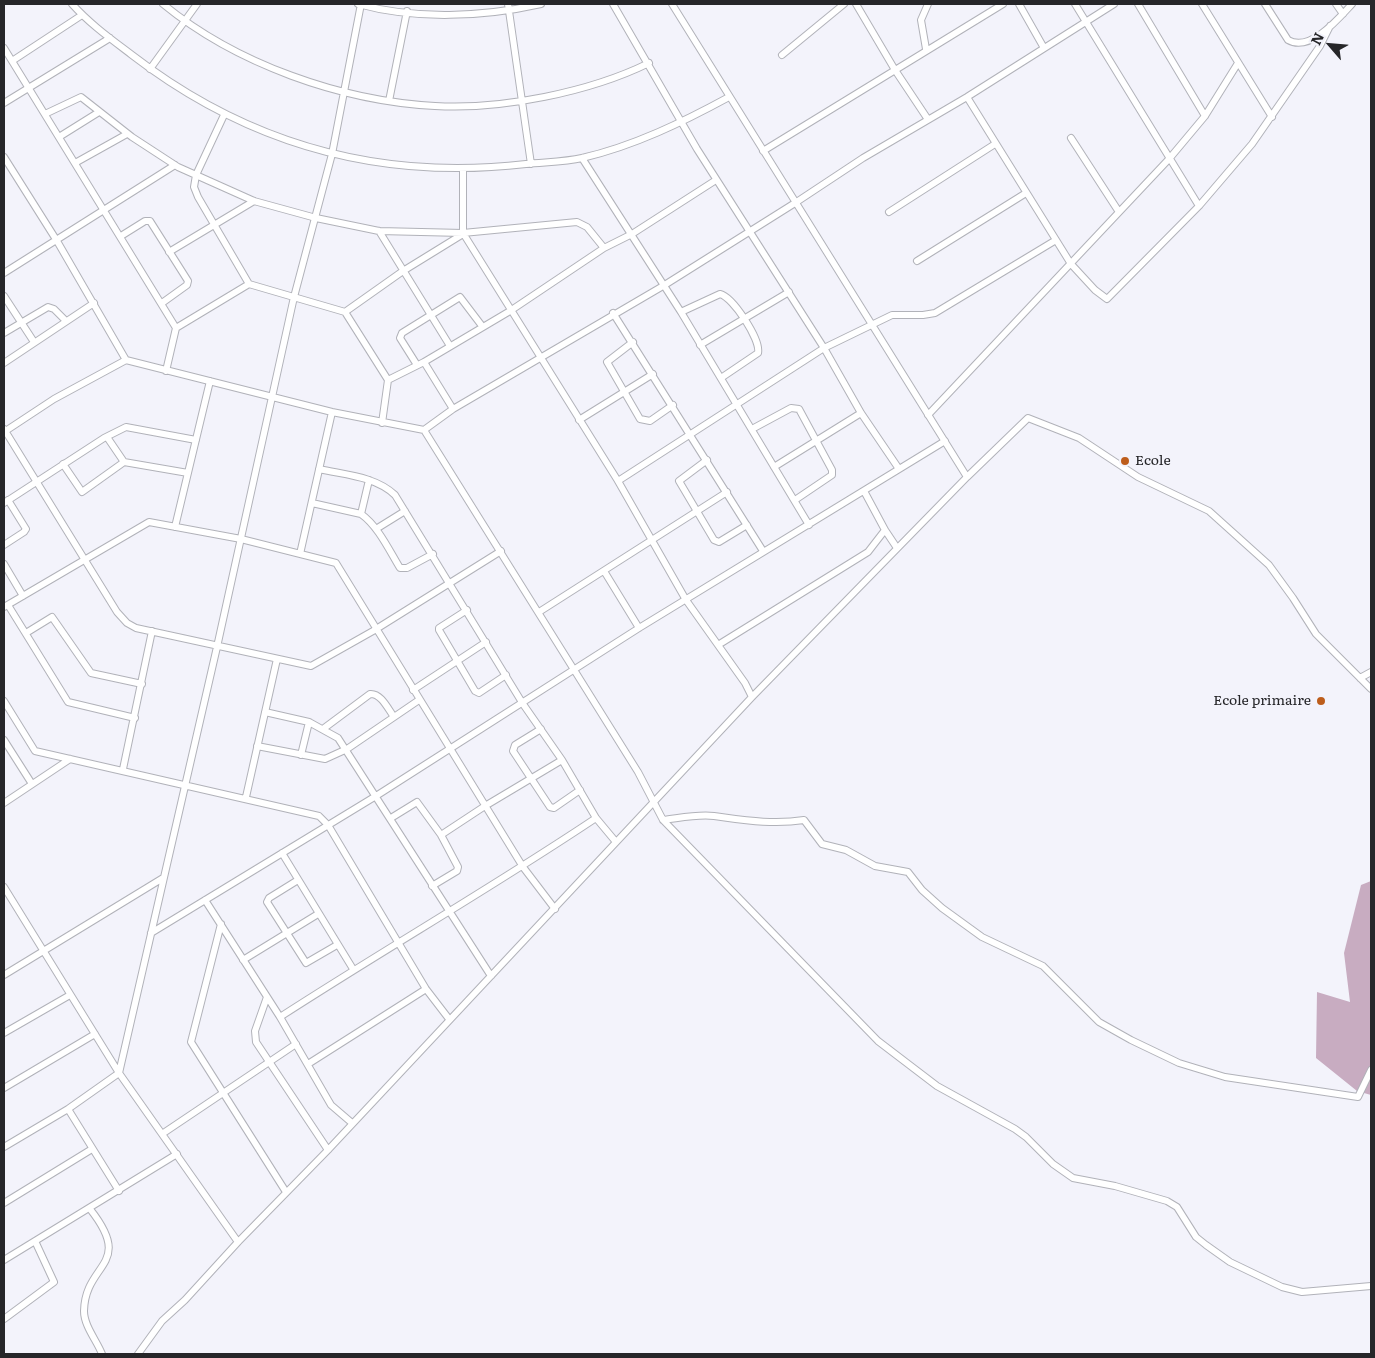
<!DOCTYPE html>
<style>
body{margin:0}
#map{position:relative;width:1375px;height:1358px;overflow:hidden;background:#f3f3fb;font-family:Literata,serif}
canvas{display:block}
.frame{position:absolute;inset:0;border:5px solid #262629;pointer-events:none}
.north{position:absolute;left:1305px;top:20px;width:50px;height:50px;-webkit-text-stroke:4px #f3f3fb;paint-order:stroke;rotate:297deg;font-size:14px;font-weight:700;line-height:20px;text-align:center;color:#262629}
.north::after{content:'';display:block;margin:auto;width:18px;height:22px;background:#262629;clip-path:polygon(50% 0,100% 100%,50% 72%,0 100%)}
</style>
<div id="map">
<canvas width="1375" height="1358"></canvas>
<div class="frame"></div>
<div class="north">N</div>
</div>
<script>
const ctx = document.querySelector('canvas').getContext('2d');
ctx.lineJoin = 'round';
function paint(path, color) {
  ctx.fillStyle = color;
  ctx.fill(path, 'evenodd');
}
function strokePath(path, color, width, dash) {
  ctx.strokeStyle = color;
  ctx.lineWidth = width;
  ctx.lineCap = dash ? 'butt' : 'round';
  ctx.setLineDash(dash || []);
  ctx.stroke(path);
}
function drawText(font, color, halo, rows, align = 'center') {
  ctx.font = font + ' Literata,serif';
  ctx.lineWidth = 4;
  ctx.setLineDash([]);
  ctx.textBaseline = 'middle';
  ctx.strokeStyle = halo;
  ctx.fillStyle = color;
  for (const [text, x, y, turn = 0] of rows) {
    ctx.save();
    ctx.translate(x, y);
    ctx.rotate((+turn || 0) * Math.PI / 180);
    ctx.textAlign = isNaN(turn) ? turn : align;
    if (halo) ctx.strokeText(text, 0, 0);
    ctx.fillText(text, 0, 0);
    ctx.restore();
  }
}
const forest = new Path2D(`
 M1371,881v214l-14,-4 -41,-33 1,-66 33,10 -6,-49 17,-68z`);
const street = new Path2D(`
 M72,4c18,20 39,35 60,51 117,90 249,126 394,109 18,-2 39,-2 56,-6 52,-12 101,-36 147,-61
 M163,4c73,60 178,97 272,102 66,4 155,-14 214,-43
 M358,4c58,16 125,13 183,0
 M508,4l23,160
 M613,4l84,145 127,199 37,65 38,56
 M672,4l295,473
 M856,4l39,66 32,48
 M1019,4l25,44
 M1075,4l124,202
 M1138,4l67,112
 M1202,4l70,113
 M1265,4l23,36c22,13 51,-22 64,-36
 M1336,4l7,10
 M4,48l172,280 -10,43
 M926,49l-5,-29 7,-16
 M782,55l62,-51
 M12,61l70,-46
 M150,69l47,-65
 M967,97l104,167 24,26 12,9 92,-93 53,-62 68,-98 10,-20
 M389,101l18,-90
 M4,103l106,-65
 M45,114l36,-17 51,40 46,30 76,34 62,17 63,13 84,2 114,-11 10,5 17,21
 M224,115l-28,60 -2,12 4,10 51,87 96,28 43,68 -6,43
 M59,137l40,-25
 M1071,138l48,74
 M763,151l240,-147
 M4,157l53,84 69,119 206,52 92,18 29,-21 210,-123 132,-83 68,-45 104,-61 147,-93
 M582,158l99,154 128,213
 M75,163l52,-29
 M463,170v63l155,248 68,119 59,83 7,14
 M889,212l106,-68
 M379,231l71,115
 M121,236l24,-15h5l38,60 -1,4 -25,18
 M169,252l85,-51
 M917,261l109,-68
 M4,273l171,-108
 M4,296l30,46
 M345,312l58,-41 60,-37
 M681,312l39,-18c13,3 41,46 38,59l-37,25
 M613,313l150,238
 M176,328l73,-44
 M4,333l44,-26 6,2 12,12
 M633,342l-26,20 33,57 10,2 23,-16
 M700,345l89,-53
 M424,362l29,47
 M4,363l90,-60
 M417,365l-17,-27 2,-5 58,-36 22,29
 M388,380l36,-18 86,-51 94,-63 28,-14 84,-54
 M928,415l241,-256 36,-43 33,-53
 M579,420l74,-46
 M4,429l113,183 10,11 9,5 175,38 62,-35 128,-80
 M752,429l39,-21 8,1 33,61v5l-37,25
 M424,430l214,342 25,48 215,221 59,45 78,43 11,8 27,27 20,14 42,8 52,15 10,6 19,30 10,8 24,17 52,25 20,5 69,-6
 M4,432l50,-33 72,-39
 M107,437l17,25 64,11
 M707,460l-28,21 35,59 5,2 28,-17
 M63,464l19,28 42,-30
 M774,467l87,-54
 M319,469c26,6 56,7 76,26l128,209 39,56 34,58 20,24
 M618,481l206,-133 68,-33h31l12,-2 121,-73
 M4,503l100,-65 22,-11 70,13
 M312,503l49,11c17,12 28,36 39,54h7l26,-14
 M361,514l8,-34
 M175,527l35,-146
 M376,529l29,-18
 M885,530l12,18
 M4,545l20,-13 2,-3 -18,-29
 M300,554l32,-142
 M4,564l19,32
 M604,571l35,57
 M8,605l60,97 67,16
 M4,607l145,-85 92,17 95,24 187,304 32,42
 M467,610l-28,18v2l36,61 4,2 27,-18
 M539,612l188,-120
 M26,633l26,-16 39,56 51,11
 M718,645l150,-93 17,-22 -21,-39
 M1360,678l11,-6
 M413,690l73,-48
 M4,701l31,50 284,65 9,9 98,164 23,30
 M265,712l44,10 29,16 153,238
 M323,729l47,-35c11,-1 18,15 24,23
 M541,729l-26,16 -2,6 37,56 4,1 26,-18
 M4,740l28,44
 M257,746l68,13 22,-10 72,-49
 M301,755l8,-33
 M123,769l29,-138
 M246,797l31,-138
 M4,803l66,-44
 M391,818l26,-16 24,33 17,32 -1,4 -25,15
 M663,820c17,-2 34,-6 51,-4 30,4 59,9 90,4l18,24 24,6 29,16 33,6 14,18 20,18 40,29 61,29 56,56 32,18 48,23 46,14 133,20 13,-27
 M441,835l44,-29 77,-46
 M282,853l71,116
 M298,880l-29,18 -2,4 39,61 31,-18
 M4,887l115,186 119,169
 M205,900l75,117 51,88 21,18
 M221,924l-30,118 95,150
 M151,933l225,-137 263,-168 306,-187
 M243,960l75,-46
 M4,975l159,-97
 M267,997l-12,34 1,11 72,108
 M280,1017c105,-68 213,-130 316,-199
 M4,1033l66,-38
 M308,1064l118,-75
 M4,1088l91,-54
 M68,1109l51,82
 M162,1134l134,-90
 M4,1147l64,-38 51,-36 98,-426 77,-350 38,-143 29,-150
 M4,1203l88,-54
 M90,1209c45,57 -5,53 -6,102 0,15 13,30 18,43
 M4,1260l173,-106
 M4,1319l50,-37 -19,-41
 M138,1354l24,-33 23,-21 53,-58 90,-92 424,-453 215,-220 61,-59 51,20 59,39 71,34 60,54 24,33 23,36 55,55`);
const markers = [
 [1125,461,5,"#bd5d1b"],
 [1321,701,5,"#bd5d1b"]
];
const poiNames = [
 ["Ecole",1135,461],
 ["Ecole primaire",1311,701,"right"]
];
paint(forest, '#c8acc1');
strokePath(street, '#b1b2b9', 8);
strokePath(street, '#fff', 6);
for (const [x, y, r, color] of markers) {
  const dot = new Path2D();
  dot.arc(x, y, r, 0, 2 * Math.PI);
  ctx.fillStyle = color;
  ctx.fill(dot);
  strokePath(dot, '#f3f3fb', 2);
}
drawText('14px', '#262629', '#f3f3fb', poiNames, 'left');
</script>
